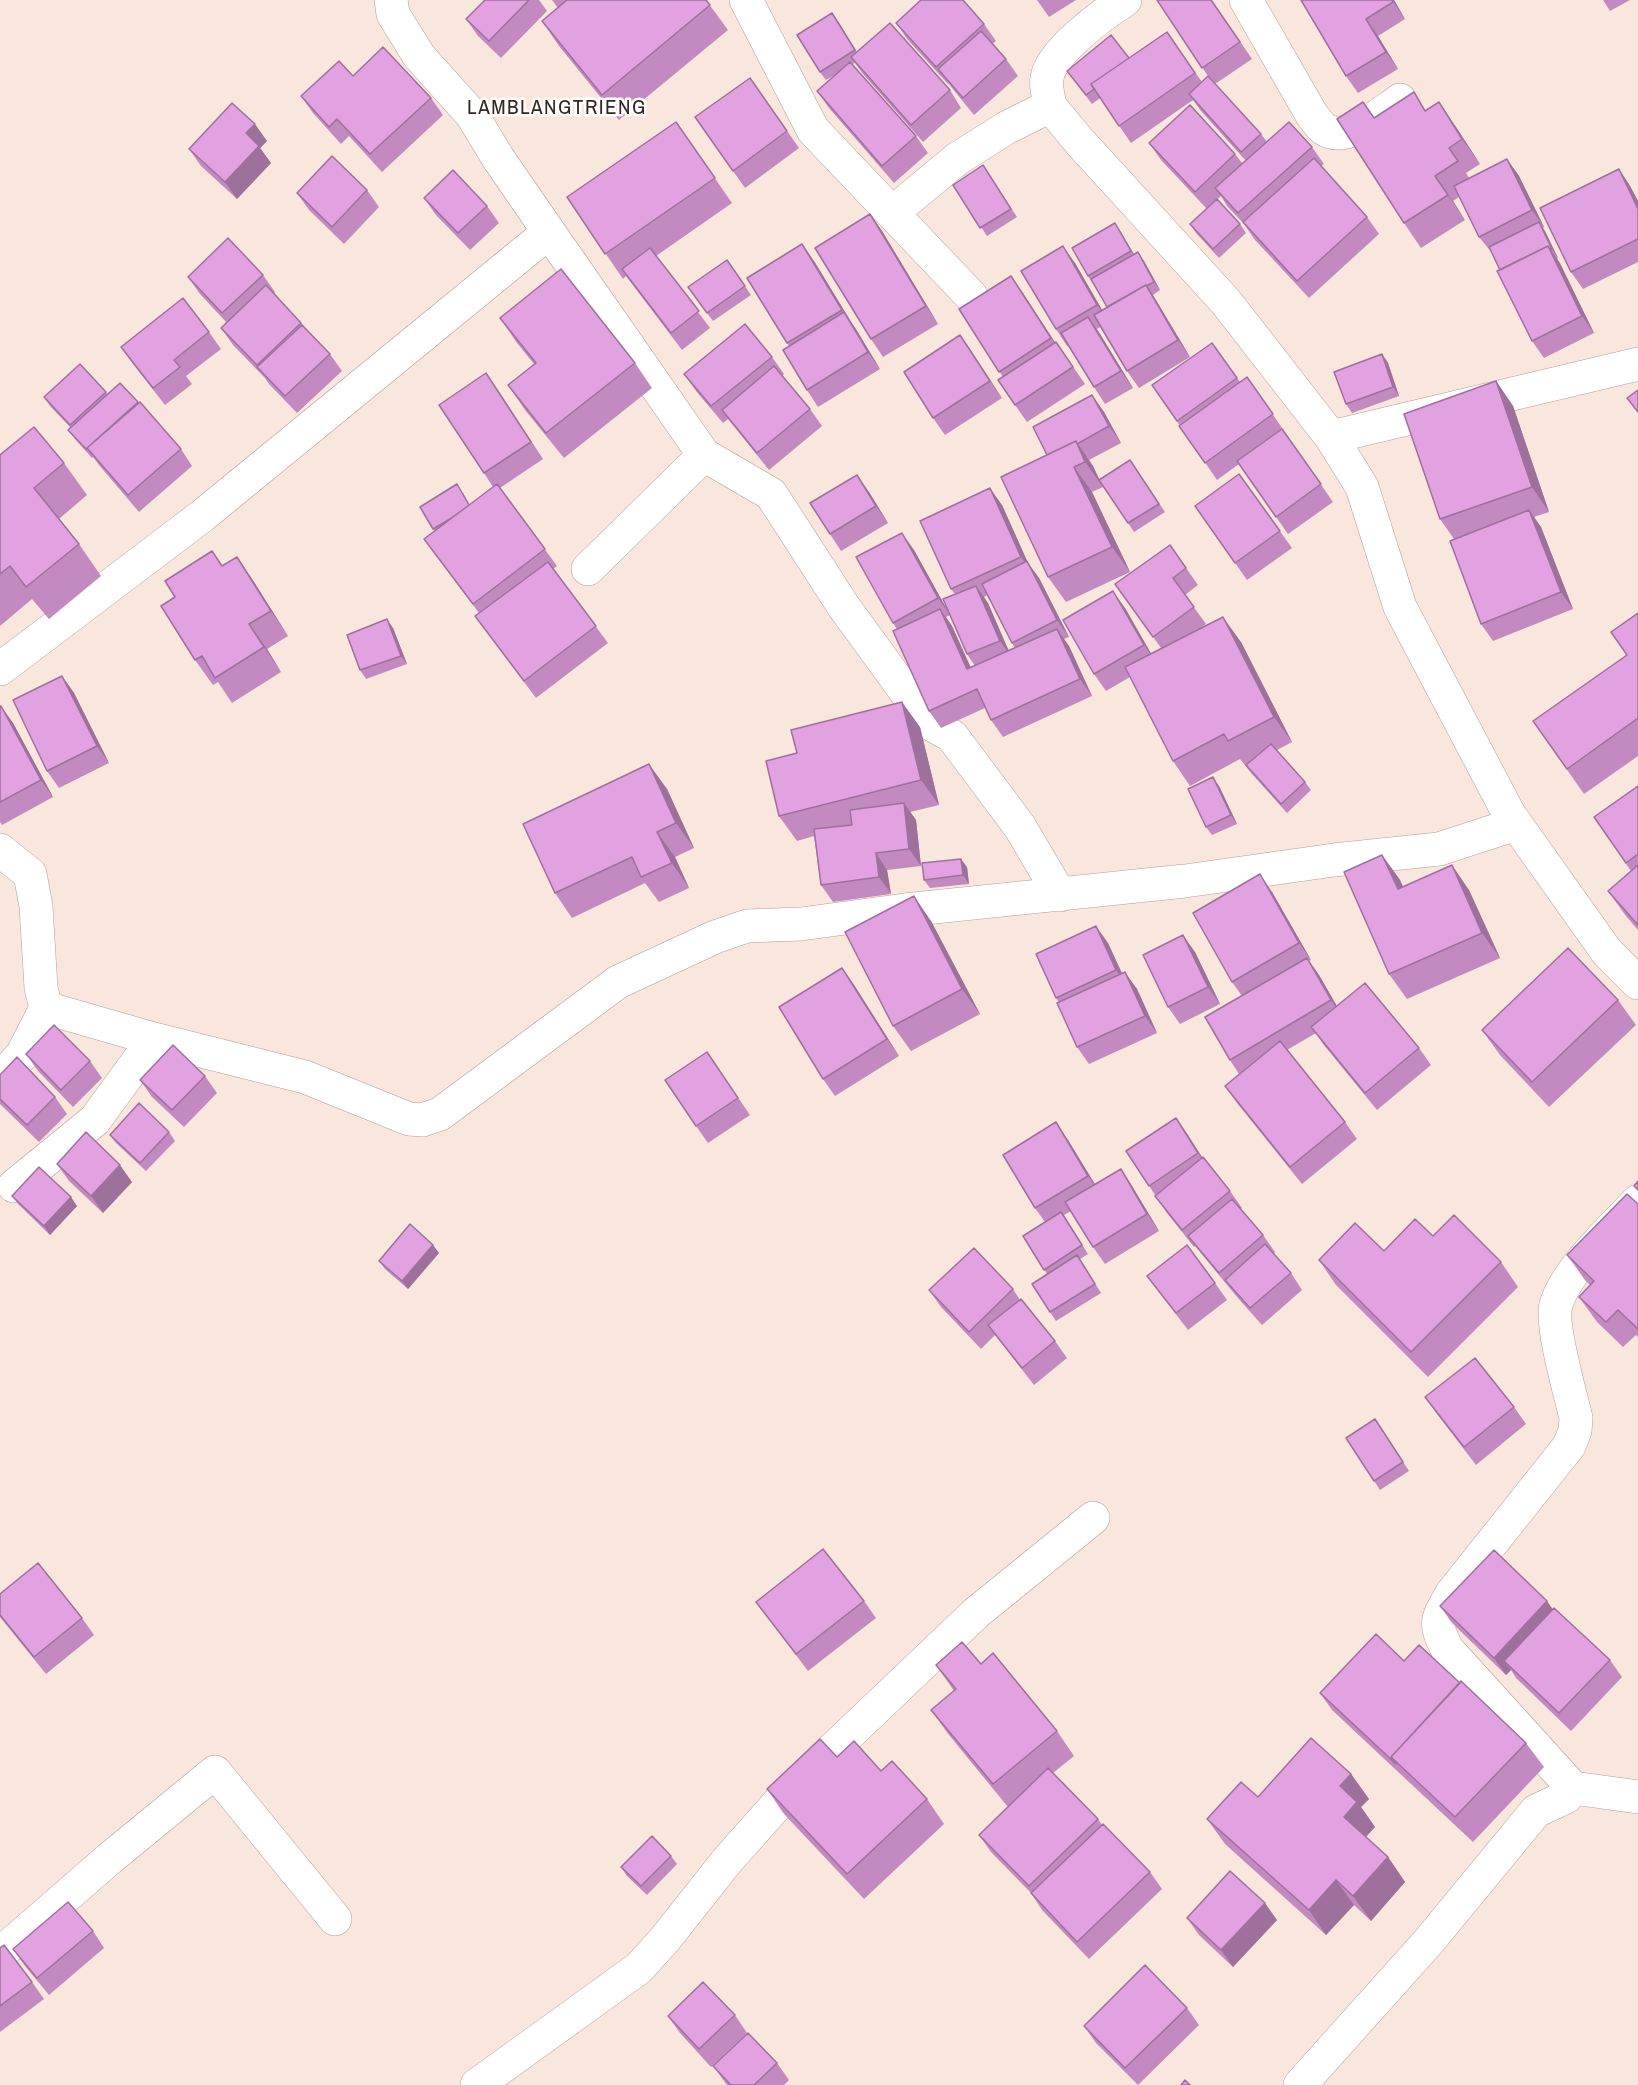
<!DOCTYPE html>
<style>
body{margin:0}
canvas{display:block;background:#f9e6dc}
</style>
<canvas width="1638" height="2085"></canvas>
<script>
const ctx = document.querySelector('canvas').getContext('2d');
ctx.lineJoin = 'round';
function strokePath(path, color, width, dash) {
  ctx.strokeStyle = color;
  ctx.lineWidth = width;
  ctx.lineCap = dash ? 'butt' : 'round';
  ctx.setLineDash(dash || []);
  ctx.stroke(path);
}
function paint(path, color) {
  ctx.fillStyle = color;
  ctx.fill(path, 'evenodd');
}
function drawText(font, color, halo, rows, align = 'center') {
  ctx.font = font + ' "Archivo Narrow",sans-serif';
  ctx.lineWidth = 5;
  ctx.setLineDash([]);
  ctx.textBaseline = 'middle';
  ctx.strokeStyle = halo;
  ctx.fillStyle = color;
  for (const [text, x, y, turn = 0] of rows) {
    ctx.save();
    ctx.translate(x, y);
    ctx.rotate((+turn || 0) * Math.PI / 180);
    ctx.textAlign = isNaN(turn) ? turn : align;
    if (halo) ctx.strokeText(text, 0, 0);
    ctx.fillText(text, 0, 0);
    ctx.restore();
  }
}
const street = new Path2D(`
 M391,0l2,14 26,42 53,59 26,43 51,74 155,223 67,39 73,113 67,92 18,24 23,13 68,91 40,68
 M746,0l67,130 158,166
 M1246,0l66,115c3,4 8,11 12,14 23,15 57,-16 76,-29
 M1050,106c-1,-8 -5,-20 -3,-28 3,-25 56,-64 78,-78
 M892,213l65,-54 49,-31 44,-22 29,35 147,161 105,135 31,50 38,120 109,207 98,138 31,31
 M1331,437l307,-73
 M588,569l116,-114
 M0,669l202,-153 347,-284
 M0,850l30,24 6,32 5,82 5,20 108,31 151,38 104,42 13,1 18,-6 178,-132 97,-45 32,-11 54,-2 104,-14 280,-29 149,-21 105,-11 77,-25
 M0,1078l22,-23 24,-47
 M14,1186l81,-66 59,-81
 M1573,1788l65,9
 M0,1954l109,-95 106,-87 120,147
 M477,2085l162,-117 27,-30 60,-76 64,-72 186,-177 117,-95
 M1300,2085l129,-144 107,-130 30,-14 7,-9 -126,-139c-14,-28 -10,-29 5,-56l117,-147 6,-15 1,-13c-5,-22 -26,-94 -20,-113 10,-35 57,-77 82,-104`);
const wall = new Path2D(`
 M485,0h54l8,11 -46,47 -23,-22 -12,-17z
 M552,0h154l22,30 -109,90 -60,-74 -17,-25 16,-13z
 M1037,0h39l-27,17z
 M1157,0h55l40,59 -37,25 46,50 6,8 45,5 12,17 -3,2 46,51 12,17 -70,64 -54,-58 -11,-16 -17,-18 -6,-10 -14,13 33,15 6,9 -27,25 -23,-25 -6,-9 17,-15 -46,-49 -12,-17 86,11 8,10 3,-3 -45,-50 -8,-11 -62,43 -31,-45 -8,6 -25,-33 62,-13 38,-26 35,50 8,-3z
 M1301,0h93l11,19 -27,17 20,33 -40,24 -12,-17z
 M1603,0h27l-20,11z
 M838,21l19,31 93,38 11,18 -38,34 -60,-68 -8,-11 -3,1 64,72 12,17 -34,30 -65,-75 -12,-17 18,-16 -9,5 -6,-8z
 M896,23l88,1 12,17 -4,3 14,15 12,17 -44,39 -26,-32v1l-40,-44z
 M353,76l78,22 12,17 -61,57 -33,-36 -8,8 -28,-31 -12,-17z
 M750,78l49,70 -54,40 -50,-71z
 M1426,111l30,16 24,37 -14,9 3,5 38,-19 12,17 25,51 -1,1 15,30 -1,1 37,74 -50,25 -12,-17 -40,-88 -13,-16 -20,-40 -6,4 12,19 -44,28 -17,-25 -30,-105z
 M676,122l56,81 -76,53 54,72 -28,22 -56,-74 -3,3 -56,-82z
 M267,141l-7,7 11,15 -34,36 -36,-33 -12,-17z
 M983,165l34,52 -30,19 -34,-51z
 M1619,169l11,17 8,15v61l-55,27 -12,-17z
 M367,190l12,17 -35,37 -35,-34 -12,-17z
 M424,198l63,8 12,17 -29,27 -34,-35z
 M870,214l12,17 56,93 -55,33 -12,-18z
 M1115,223l19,31 10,7 16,29 -7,5 37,62 -51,31 -12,-17 -27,-44 -3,2 36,59 -28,16 -11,-17 -26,-41h-1l-11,-17 19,-66 27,47 5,-3 -19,-31z
 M727,260l24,35 -38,26 -25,-34z
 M814,261l66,108 -62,38 -11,-17 -18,-44 -42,-68z
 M263,275l12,17 -1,2 56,60 12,17 -45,42 -28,-29 -4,-6 -32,-33 -12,-17 6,-5 -27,-29 -12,-17z
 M1011,276l44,66h1l29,42 -58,38 -12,-17 -12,-28 -44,-68z
 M500,318l135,45 17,25 -88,70 -39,-48 -17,-25 26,-21 -17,-21z
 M209,332l12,17 -35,27 6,8 -27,21 -32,-41 -12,-17z
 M960,335l42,63 -57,37 -12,-17z
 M1212,343l28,39 7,-5 86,125 -45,32 -49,-70 -22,16 -65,-95z
 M1382,354l6,9 11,33 -47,17 -6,-9z
 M772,357l12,17 -2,2 28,33 12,17 -53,44 -41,-51 -5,4 -27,-32 -12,-17z
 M1496,381l17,25 36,106 -15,5 7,10 32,82 -80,32 -12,-17 -27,-85 -14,-20z
 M498,390l45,69 -43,29 57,78 -4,3 55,74 -72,55 -61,-82 4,-3 -55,-74 10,-8 -14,-24 43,-14 7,12 23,-18 -9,-14z
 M106,392l2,3 73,54 11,17 -53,46 -40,-47 -6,-8 -1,1 -17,-19 -7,-9 3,-2 -21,-22 -6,-9z
 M1092,395l12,17 17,31 -32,17 4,6 6,14 31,-20 35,52 -31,20 -34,-52 3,7 -11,5 38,80 -64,30 -18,-25 -1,-122z
 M0,455l64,8 23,32 -28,24 20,25 22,32 -52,43 -17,-20 -32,27z
 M1239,474l53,74 -45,32 -52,-74z
 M869,492l19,31 -47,28 -11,-17z
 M1002,505l26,58 11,15 30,59 -5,2 5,7 23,50 -89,41 -12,-17 -6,-12 -44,20 -12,-17 -32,-82 -4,-6 21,-73 36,65 -4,2 6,9 19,42 4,-2 -8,-12 -12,-60 -4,-5zM987,595l25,48 3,5 -7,3 -20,-48 -4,-6z
 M1170,545l28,40 -13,10 21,29 -4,3 39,15 51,100 -15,8 28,32 6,8 -24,23 -35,-39 -12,-15 -50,27 -17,-25 -43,-84 -24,14 -12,-17 31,-66 26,46 10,-6 -46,-64z
 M212,551l10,15 15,-9 17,25 34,54 -21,13 14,23 -49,31 -14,-21 -5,3 -18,-25 -20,-63z
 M1638,613v143l-54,38 -51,-73 94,-66z
 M393,628l14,36 -41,15 -6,-9z
 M62,676l12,17 35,70 -50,25 -12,-17z
 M0,706l13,17 40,74 -51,28 -2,-3z
 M920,727l19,78 -29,7 6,8 5,46 -34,4 4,24 -58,8 -12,-17 -7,-49 -17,5 -18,-25z
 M1219,786l18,38 -25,11 -6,-8z
 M1638,786v144l-12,-14 -18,-25 23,-20 -37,-54z
 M667,789l27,59 -19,9 14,31 -30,14 -14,-19 -73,35 -17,-25z
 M1382,855l18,25 3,7 66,3 31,68 -93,41 -18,-25z
 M967,867l2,17 -39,4 -6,-8z
 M1272,892l39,68 -2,1 10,14 18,31 82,42 12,17 -54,45 -54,-66 -7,-11 -29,17 58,72 12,17 -55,45 -65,-81 -12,-17 14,-12 -9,-14 12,-64 -10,-14z
 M931,921l49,93 -69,37 -18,-25z
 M1108,943l14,30 15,16 20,44 -68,31 -12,-17 -18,-45 -3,-4z
 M1195,952l25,52 -40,20 -12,-17z
 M842,968l12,17 45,71 -64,40 -12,-17z
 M1618,1000l18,25 -87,82 -49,-52 -18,-25z
 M707,1052l43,63 -42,28 -12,-17z
 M26,1054l64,7 12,17 -29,29 -35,-36z
 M0,1075l55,22 12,17 -28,28 -39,-38z
 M205,1076l12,17 -33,34 -32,-30 -12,-17z
 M1176,1118l26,39 28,34 12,17 -1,1 22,26 12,17 -1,2 17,19 11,17 -40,35 -25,-28 -42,-51 -1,1 -27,-34 -41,-62z
 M169,1132l6,9 -29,30 -30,-28 -6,-8z
 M1068,1140l27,44 26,-15 11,17 27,45 -54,33 -12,-17 -22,-36 -7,4 24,39 -8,5 21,34 -45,28 -6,-9 -3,-38 -24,-38 22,-14 -10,-14z
 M57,1164l75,18 -29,31 -34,-32z
 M12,1196l65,10 -27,29 -32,-31z
 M1638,1204v133l-2,-2 -13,12 -26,-25 -18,-25 11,-12 -5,-5 -18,-25z
 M1433,1236l68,26 17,25 -90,90 -92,-92 -17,-25 65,-9z
 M439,1253l-31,36 -23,-20 -6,-8z
 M1147,1276l68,7 12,17 -39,30z
 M1013,1289l7,11 35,41 12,17 -33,27 -39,-50 -14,14 -40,-42 -12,-17z
 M1425,1397l89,10 12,17 -50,41 -39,-51z
 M1375,1419l34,52 -29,19 -34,-52z
 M0,1594l82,24 12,17 -48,39 -46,-57z
 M864,1601l12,17 -68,53 -52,-69z
 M1440,1606l113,3 57,51 12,17 -51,54 -55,-53 -5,-8 -5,5 -54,-52z
 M1404,1661l56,22 66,60 18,24 -71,75 -141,-132 -12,-17z
 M981,1664l76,67 17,25 -21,17 45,46 4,6 48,47 12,17 -73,70 -47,-49 -11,-17 -40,-41 -12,-17 29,-28 -59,-72 -18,-25 23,-19 -18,-26z
 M837,1757l44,14 46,28 17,25 -80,75 -80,-85 -17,-25z
 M1351,1774l18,25 -8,8 14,20 -9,10 22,20 17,25 -34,39 -17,-16 -28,30 -101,-91 -18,-25 51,-22z
 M671,1856l6,8 -30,31 -20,-19 -6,-9z
 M1187,1918l90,2 -44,47 -34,-32z
 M93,1931l11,17 -55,47 -24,-29 -12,-17z
 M0,1948l32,34 12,17 -44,33z
 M1187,2008l12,17 -61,60 -42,-42 -12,-17z
 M735,2015l12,18 -36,34 -31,-34 -12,-17z
 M777,2063l12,17 -5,5h-57l-14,-19z`);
const shadedWall = new Path2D(`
 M1392,0h2l11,19z
 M1366,19l12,17 20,33 -12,-17z
 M1439,102l17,25 24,37 -18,-25z
 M255,124l12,17 -7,7 11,15 -34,36 -12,-17 21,-49z
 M1507,159l12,17 25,51 -12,-17z
 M1619,169l11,17 8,15v8z
 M1435,176l18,25 12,19 -17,-25z
 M870,214l12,17 56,93 -12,-18z
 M1539,222l6,9 13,27 -6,-9z
 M1115,223l6,9 16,28 -6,-9z
 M802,244l12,17 40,66 -12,-17z
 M1063,246l12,17 34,59 -12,-17z
 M1548,246l12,17 34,70 -12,-17z
 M1138,252l6,9 16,29 -6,-8z
 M1011,276l12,17 40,62 -12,-17z
 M1146,285l11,17 33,55 -12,-17z
 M844,312l12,17 24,40 -12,-17z
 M1088,317l12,17 33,54 -12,-17z
 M960,335l12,17 30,46 -12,-17z
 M1382,354l6,9 11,33 -6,-9z
 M1496,381l17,25 36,106 -17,-25z
 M1092,395l12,17 17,31 -12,-17z
 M1076,441l17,25 10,21 -18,-25z
 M1074,467l18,25 38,80 -18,-25z
 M857,475l12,17 19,31 -12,-17z
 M990,488l12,17 26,58 11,15 30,59 -12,-17 -24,-46 -12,-17z
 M1529,510l12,17 32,82 -12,-17z
 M902,533l12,17 36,65 -12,-17z
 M237,557l17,25 34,54 -17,-25z
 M976,586l12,17 24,55 -12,-17z
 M1113,591l12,17 31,54 -12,-17z
 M940,609l12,17 27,60 -12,-17z
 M1223,617l18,25 51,100 -18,-25z
 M387,619l6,9 14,36 -6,-8z
 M249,624l18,25 14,23 -17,-25z
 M1057,629l12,17 23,50 -12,-17z
 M62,676l12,17 35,70 -12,-17z
 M902,702l18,25 19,78 -18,-25z
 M1,706l12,17 40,74 -12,-17z
 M649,764l18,25 27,59 -18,-25z
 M1213,777l6,9 18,38 -6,-9z
 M904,803l12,17 5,46 -12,-17z
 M657,832l18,25 14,31 -17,-25z
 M876,853l11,17 4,24 -12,-17z
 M1382,855l18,25 15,34 -17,-25z
 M961,859l6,8 2,17 -6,-9z
 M1452,865l17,25 31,68 -18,-25z
 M1260,874l12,18 39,68 -12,-17z
 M914,896l17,25 49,93 -18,-25z
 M1096,926l12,17 20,44 -12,-17z
 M1183,935l12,17 25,52 -12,-17z
 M1307,958l12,17 24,42 -12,-17z
 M842,968l12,17 45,71 -12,-17z
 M1125,972l12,17 20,44 -12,-17z
 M1176,1118l12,17 22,35 -12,-17z
 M1056,1122l12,18 32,53 -12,-17z
 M120,1165l12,17 -29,31 -12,-17z
 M1121,1169l11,17 27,45 -12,-17z
 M71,1197l6,9 -27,29 -6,-9z
 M433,1245l6,8 -31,36 -6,-8z
 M1547,1601l12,17 -55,43 7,9 -5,5 -12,-17z
 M1351,1774l18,25 -8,8 14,20 -14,15 -17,-25 -4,-31z
 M1388,1857l17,25 -34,39 -18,-25z
 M1336,1880l18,25 -28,30 -17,-25z
 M1265,1903l12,17 -44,47 -12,-17z`);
const building = new Path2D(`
 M485,0h44l-40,41 -23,-22z
 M567,0h139l4,5 -108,90 -60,-74z
 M921,0h42l21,24 -48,43 -40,-44z
 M1157,0h54l29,42 -38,26z
 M1301,0h91l1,2 -27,17 20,33 -40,24z
 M832,13l23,37 -35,22 -23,-37z
 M890,23l60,67 -39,35 -60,-68z
 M981,31l25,28 -43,39 -25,-29z
 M1167,32l28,41 -76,53 -28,-42z
 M1111,35l18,23 -38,26 3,5 -8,6 -19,-24z
 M383,47l48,51 -61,56 -33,-35 -8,8 -28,-31 38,-35 14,15z
 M850,62l66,74 -34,30 -65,-75z
 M1208,76l53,58 -20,18 -52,-58z
 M750,78l37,53 -54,40 -38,-54z
 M1414,92l11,19 14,-9 23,37 -13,9 9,13 -23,15 13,19 -44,28 -67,-104 26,-17 11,16z
 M232,103l23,21 -9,9 13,13 -34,36 -36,-33z
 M1190,105l45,49 -40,38 -46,-49z
 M676,122l39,56 -110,76 -38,-57z
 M1289,122l23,25 -74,66 -23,-25z
 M332,156l35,34 -35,37 -35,-34z
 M1314,158l53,59 -70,64 -54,-59z
 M1507,159l25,51 -53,27 -25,-51z
 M983,165l28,44 -31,19 -27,-43z
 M1619,169l19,40v30l-67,33 -31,-64z
 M453,170l34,36 -29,27 -34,-35z
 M1217,199l23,25 -27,25 -23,-25z
 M870,214l56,92 -55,33 -56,-91z
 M1539,222l13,27 -1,1 -3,-4 -48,24 -11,-23z
 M1115,223l16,28 -43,25 -16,-28z
 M228,238l35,37 -41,38 -34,-36z
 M802,244l40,66 -55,33 -40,-65z
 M1063,246l34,59 -41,24 -35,-58z
 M1548,246l34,70 -50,25 -35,-70z
 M650,248l49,63 -28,22 -49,-64z
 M1138,252l16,30 -8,4v-1l-39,22 -16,-28z
 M727,260l18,26 -38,27 -19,-26z
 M561,269l74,94 -89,70 -38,-48 28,-22 -36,-45z
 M1011,276l40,62 -52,34 -40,-63z
 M266,285l35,38 -44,42 -36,-37z
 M1146,285l32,55 -51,31 -33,-56z
 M183,298l26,34 -35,28 6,7 -27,21 -32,-41z
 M844,312l24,40 -61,38 -24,-40z
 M1088,317l33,54 -27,16 -33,-54z
 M745,324l27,33 -61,49 -27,-32z
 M302,325l28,29 -45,42 -28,-29z
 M960,335l30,46 -57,37 -29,-46z
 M1056,342l17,25 -58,38 -17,-25z
 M1212,343l25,35 -60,43 -25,-36z
 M1382,354l11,33 -47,17 -12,-32z
 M80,364l26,28 -36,33 -26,-28z
 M774,366l36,43 -53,44 -35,-43z
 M486,373l45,69 -47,31 -45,-68z
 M1247,377l26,37 -68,49 -26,-37z
 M1496,381l36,106 -92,32 -36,-105z
 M120,383l18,19 -52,47 -18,-19z
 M1638,390v22l-11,-14z
 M1092,395l17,31 -32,18 -1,-3 -29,14 -14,-28z
 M140,402l41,47 -53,46 -41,-47z
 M34,427l30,36 -30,25 45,56 -53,43 -16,-21 -10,8v-119z
 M1282,429l39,55 -45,33 -39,-56z
 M1076,441l9,21 -11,5 38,80 -64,30 -47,-100z
 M1130,460l29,44 -31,19 -29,-43z
 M1239,474l41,57 -45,32 -40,-57z
 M857,475l19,31 -46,28 -20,-31z
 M457,484l12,21 -19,14 -17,10 -13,-22z
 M497,484l48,65 -72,55 -49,-65z
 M990,488l31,69 -70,32 -31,-68z
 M1529,510l32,82 -80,32 -31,-83z
 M902,533l36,65 -45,25 -37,-66z
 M1170,545l16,23 -13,10 21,29 -41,30 -38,-53z
 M212,551l10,15 15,-9 34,54 -22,13 15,23 -49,31 -13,-22 -7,4 -34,-54 14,-9 -10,-16z
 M1027,561l30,59 -45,23 -30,-59z
 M548,562l48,64 -72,55 -49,-65z
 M976,586l24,55 -33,13 -24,-55z
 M1113,591l31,54 -50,29 -31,-54z
 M940,609l27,60 90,-40 23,50 -89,41 -14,-31 -48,22 -36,-80z
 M1638,613v105l-71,51 -34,-48 94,-66 -16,-23z
 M1223,617l51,100 -46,24 -4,-7 -51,27 -48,-94z
 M387,619l14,37 -41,14 -13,-35z
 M62,676l35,70 -50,25 -34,-71z
 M902,702l19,78 -142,36 -13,-55 31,-8 -6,-23z
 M0,706h1l40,74 -41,22z
 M1271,744l34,38 -24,22 -35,-39z
 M649,764l27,59 -19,9 15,31 -31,14 -9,-20 -77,36 -32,-69z
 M1213,777l18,38 -25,12 -18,-38z
 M1638,786v68l-12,9 -32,-46z
 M904,803l5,46 -33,4 3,24 -58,8 -7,-56 38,-4 -2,-15z
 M1382,855l16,34 54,-24 30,68 -93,41 -45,-102z
 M961,859l2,16 -39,5 -2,-17z
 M1638,865v60l-30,-34z
 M1260,874l39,69 -67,39 -39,-69z
 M914,896l48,93 -69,37 -48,-94z
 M1096,926l20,44 -60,28 -20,-44z
 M1183,935l25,52 -40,20 -25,-52z
 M1568,948l50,52 -86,82 -50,-52z
 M1307,958l24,42 -101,60 -25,-43z
 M842,968l45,71 -64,40 -44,-72z
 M1125,972l20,44 -68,31 -20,-44z
 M1365,983l54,65 -54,45 -54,-66z
 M54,1025l36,36 -29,29 -35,-36z
 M1280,1041l65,81 -55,45 -65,-81z
 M173,1045l32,31 -33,34 -32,-30z
 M707,1052l31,46 -42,28 -31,-46z
 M17,1057l38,40 -28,28 -27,-26v-24z
 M139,1103l30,29 -29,31 -30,-28z
 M1176,1118l22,35 -49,33 -23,-35z
 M1056,1122l32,54 -53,32 -32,-53z
 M86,1132l34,33 -29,31 -34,-32z
 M1203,1157l27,34 -48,39 -27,-34z
 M39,1167l32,30 -27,29 -32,-30z
 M1121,1169l26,45 -54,33 -28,-45z
 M1638,1181v9l-4,-4z
 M1627,1194l11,10v125l-20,-19 -12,12 -27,-25 15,-16 -27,-26z
 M1232,1199l31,36 -44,38 -31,-37z
 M1061,1212l21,33 -38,25 -21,-34z
 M1454,1215l47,47 -90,90 -92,-92 36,-37 29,28 31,-32 18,17z
 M410,1224l23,21 -31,36 -23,-20z
 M1265,1244l26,29 -41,35 -25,-28z
 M1187,1245l28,38 -39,30 -29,-37z
 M974,1248l39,41 -44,43 -40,-42z
 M1077,1255l18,29 -45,28 -18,-28z
 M1021,1299l34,42 -33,27 -34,-43z
 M1475,1358l39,49 -50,40 -39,-50z
 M1375,1419l28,43 -29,19 -28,-43z
 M823,1549l41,52 -68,53 -40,-52z
 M1494,1550l53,51 -53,57 -54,-52z
 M38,1563l44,55 -48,39 -34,-42v-21z
 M1554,1608l56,52 -51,53 -55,-52z
 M1376,1634l28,27 15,-16 41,38 -69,74 5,7 -76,-71z
 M962,1642l19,22 12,-11 64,78 -64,53 -62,-74 25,-21 -20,-24z
 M1461,1681l65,62 -71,74 -64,-60z
 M1311,1738l40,36 -11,12 17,16 -13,15 44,40 -35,39 -17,-16 -27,30 -102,-91 34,-37 17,15z
 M820,1739l17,18 17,-16 27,30 11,-10 35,38 -80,75 -80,-85z
 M1048,1768l50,51 -69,67 -50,-51z
 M1103,1824l47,48 -73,70 -46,-49z
 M652,1836l19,20 -30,30 -20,-19z
 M1230,1871l35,32 -44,47 -34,-32z
 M68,1902l25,29 -56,47 -24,-29z
 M4,1945l28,37 -32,24v-58z
 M1145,1965l42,43 -62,60 -41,-42z
 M703,1982l32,33 -36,34 -31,-33z
 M748,2033l29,30 -23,22h-23l-18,-19z
 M1185,2080l5,5h-9z`);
const quarterNames = [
 ["LAMBLANGTRIENG",557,108]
];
strokePath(street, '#b19f96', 34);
strokePath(street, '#fff', 33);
paint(wall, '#c28ac1');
paint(shadedWall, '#9e719d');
paint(building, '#e2a1e0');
strokePath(building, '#9e719d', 1.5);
ctx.letterSpacing = '1.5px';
drawText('21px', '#352720', '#fff', quarterNames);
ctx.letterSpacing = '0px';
</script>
